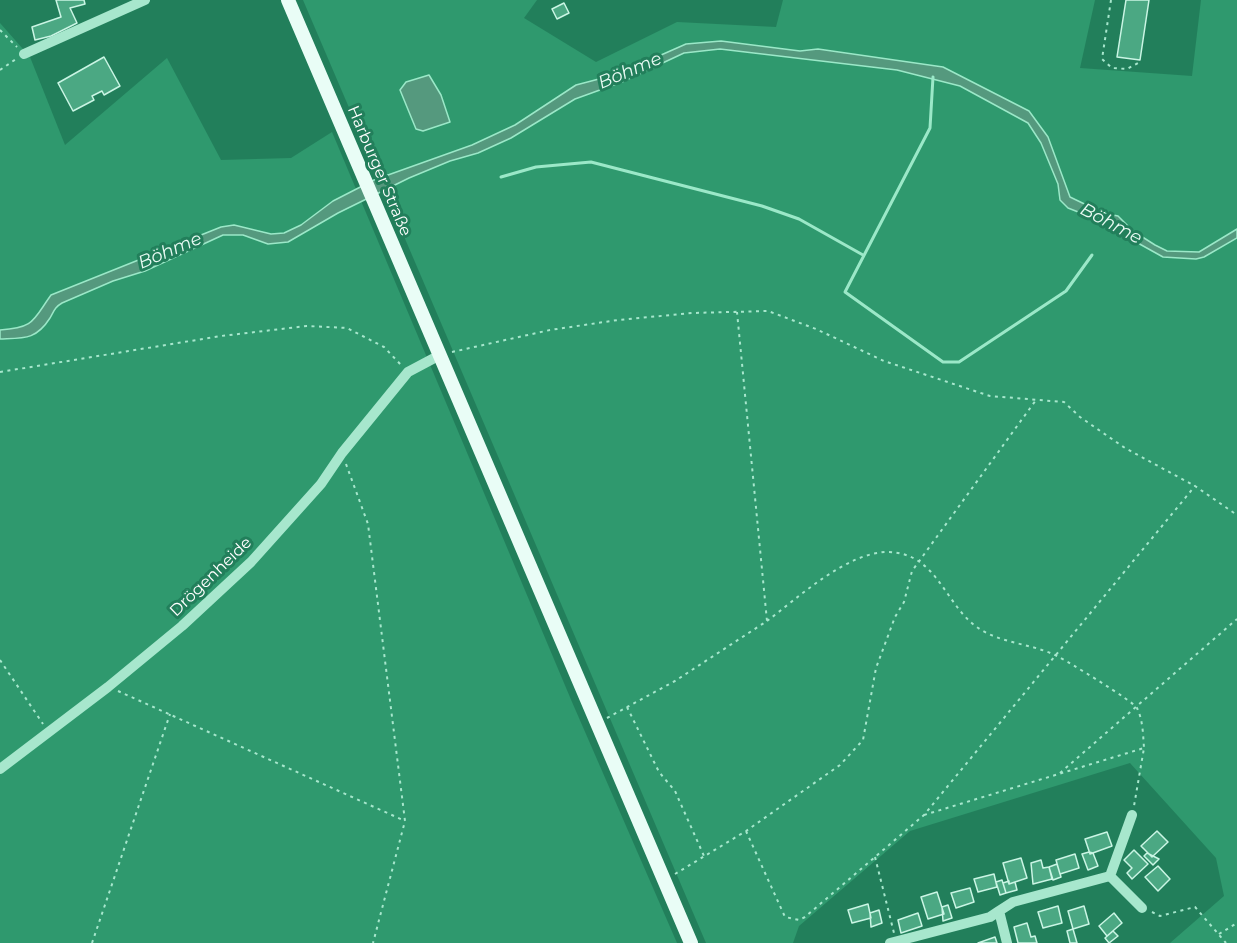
<!DOCTYPE html>
<meta charset="utf-8">
<style>
body{margin:0}
canvas{display:block;background:#227f5b}
</style>
<canvas width="1237" height="943"></canvas>
<script>
const ctx = document.querySelector('canvas').getContext('2d');
ctx.lineJoin = 'round';
function paint(path, color) {
  ctx.fillStyle = color;
  ctx.fill(path, 'evenodd');
}
function strokePath(path, color, width, dash) {
  ctx.strokeStyle = color;
  ctx.lineWidth = width;
  ctx.lineCap = dash ? 'butt' : 'round';
  ctx.setLineDash(dash || []);
  ctx.stroke(path);
}
function drawText(font, color, halo, rows, align = 'center') {
  ctx.font = font + ' Montserrat,sans-serif';
  ctx.lineWidth = 6;
  ctx.setLineDash([]);
  ctx.textBaseline = 'middle';
  ctx.strokeStyle = halo;
  ctx.fillStyle = color;
  for (const [text, x, y, turn = 0] of rows) {
    ctx.save();
    ctx.translate(x, y);
    ctx.rotate((+turn || 0) * Math.PI / 180);
    ctx.textAlign = isNaN(turn) ? turn : align;
    if (halo) ctx.strokeText(text, 0, 0);
    ctx.fillText(text, 0, 0);
    ctx.restore();
  }
}
const green = new Path2D(`
 M303,0h234l-13,18 72,44 81,-40 99,5 7,-27h312l-15,68 112,8 9,-76h36v943h-67l54,-47 -8,-38 -86,-95 -220,68 -111,95 -6,17h-87z
 M0,23l30,34 35,88 102,-87 54,102 70,-2 41,-26 240,570 105,241h-677z`);
const water = new Path2D(`
 M721,41l79,10 18,-2 125,18 86,44 19,26 22,60 33,16 15,3 15,15 22,14 12,6 32,1 38,-23v9l-33,19 -8,2 -33,-2 -72,-40 -23,-9 -8,-8 -2,-16 -17,-41 -13,-20 -68,-37 -63,-16 -177,-21 -36,4 -62,29 -47,17 -64,39 -33,15 -28,8 -41,17 -71,35 -50,29 -20,2 -25,-9h-20l-78,36 -32,10 -51,22c-7,4 -8,8 -12,15 -14,22 -26,20 -50,21v-9c35,-2 33,-10 51,-35l170,-68 13,-2 37,9 13,-1 17,-8 32,-24 41,-21 98,-35 43,-20 61,-40 42,-11 68,-30z
 M429,75l12,20 9,27 -27,9 -7,-2 -16,-39 6,-8z`);
const stream = new Path2D(`
 M933,77l-3,51 -85,164 98,70h16l107,-71 26,-36
 M501,177l35,-10 55,-5 171,44 37,13 64,36`);
const building = new Path2D(`
 M56,0h28l1,4 -15,4 7,15 -26,13 -16,4 -3,-13 29,-10z
 M1126,0h23l-9,60 -23,-3z
 M564,3l5,10 -12,6 -5,-10z
 M104,57l16,29 -16,9 -2,-4 -10,5 2,4 -21,11 -15,-28z
 M1157,831l11,11 -16,15 -11,-11z
 M1107,832l5,14 -22,8 -5,-15z
 M1134,850l14,14 -16,15 -5,-6 5,-5 -8,-8z
 M1089,852l4,1 5,13 -10,4 -6,-16z
 M1147,853l12,6 -6,6 -9,-9z
 M1075,854l4,14 -19,6 -4,-14z
 M1021,858l6,20 -18,6 -6,-21z
 M1041,860l2,8 6,-1 3,12 -19,5 -2,-21z
 M1057,864l4,13 -8,3 -4,-13z
 M1158,866l12,13 -12,12 -13,-14z
 M994,874l3,13 -19,5 -4,-13z
 M1002,880l4,13 -6,2 -4,-13z
 M1009,881v3l6,-2 2,8 -11,3 -3,-10z
 M970,888l4,14 -18,6 -5,-15z
 M937,892l7,22 -16,5 -7,-22z
 M868,904l3,14 -19,5 -4,-13z
 M948,905l4,13 -9,3 -1,-14z
 M1058,906l4,17 -19,5 -5,-16z
 M1084,906l5,18 -16,5 -5,-18z
 M879,910l3,13 -11,4 -1,-14z
 M918,913l4,13 -21,7 -3,-13z
 M1114,913l8,10 -15,13 -8,-10z
 M1027,923l4,14 4,-1 2,7h-19l-4,-16z
 M1073,929l4,14h-7l-3,-12z
 M1113,931l5,5 -9,7 -4,-5z
 M995,937l2,6h-19z`);
const path = new Path2D(`
 M1111,0l-9,59 10,9 15,1 11,-6
 M0,30l17,17
 M0,70l16,-11
 M452,352l98,-22 68,-10 74,-7 76,-2 48,18 68,32 106,35 74,6 16,15 45,31 70,38 42,29
 M0,372l221,-36 86,-10 40,2 37,19 18,19
 M346,464l22,60 37,297 -32,122
 M767,621c32,-24 80,-69 121,-69 52,1 57,58 95,79 23,13 50,13 74,25 10,5 76,45 80,52 6,12 6,27 7,40
 M0,660l43,64
 M118,691l287,130
 M627,707l32,65 16,19 29,65
 M607,718l68,-37 92,-60 -30,-309
 M1060,773l177,-154
 M924,815l220,-67 -10,58
 M746,831l39,86 14,3 6,-3 119,-102 271,-329
 M875,857l19,76
 M675,874l71,-43 94,-66 23,-25 13,-72 19,-51 9,-15 8,-31 124,-171
 M1152,912l8,4 35,-9 31,36
 M1219,934l18,-11
 M92,943l78,-229`);
const minor = new Path2D(`
 M24,54l121,-54
 M0,769l108,-82 74,-61 69,-64 70,-78 21,-31 66,-81 32,-17
 M1110,876l22,-61
 M999,911l14,-9 97,-26 32,32
 M890,943l100,-26 9,-6 8,32`);
const major = new Path2D(`
 M288,0l403,943`);
const streetNames = [
 ["Harburger Straße",379,171,67],
 ["Drögenheide",211,577,-44]
];
const waterNames = [
 ["Böhme",630,71,-23],
 ["Böhme",1111,224,28],
 ["Böhme",170,251,-23]
];
paint(green, '#2f996e');
paint(water, '#55997e');
strokePath(water, '#9be8c8', 1.5);
strokePath(stream, '#9be8c8', 3);
paint(building, '#4ba883');
strokePath(building, '#caf5e4', 1.5);
strokePath(path, '#a7e7cd', 2, [3, 4.5]);
strokePath(minor, '#a7e7cd', 10);
strokePath(major, '#e9fdf6', 14);
drawText('16px', '#fff', '#227f5b', streetNames);
drawText('italic 18px', '#e8faf3', '#227f5b', waterNames);
</script>
